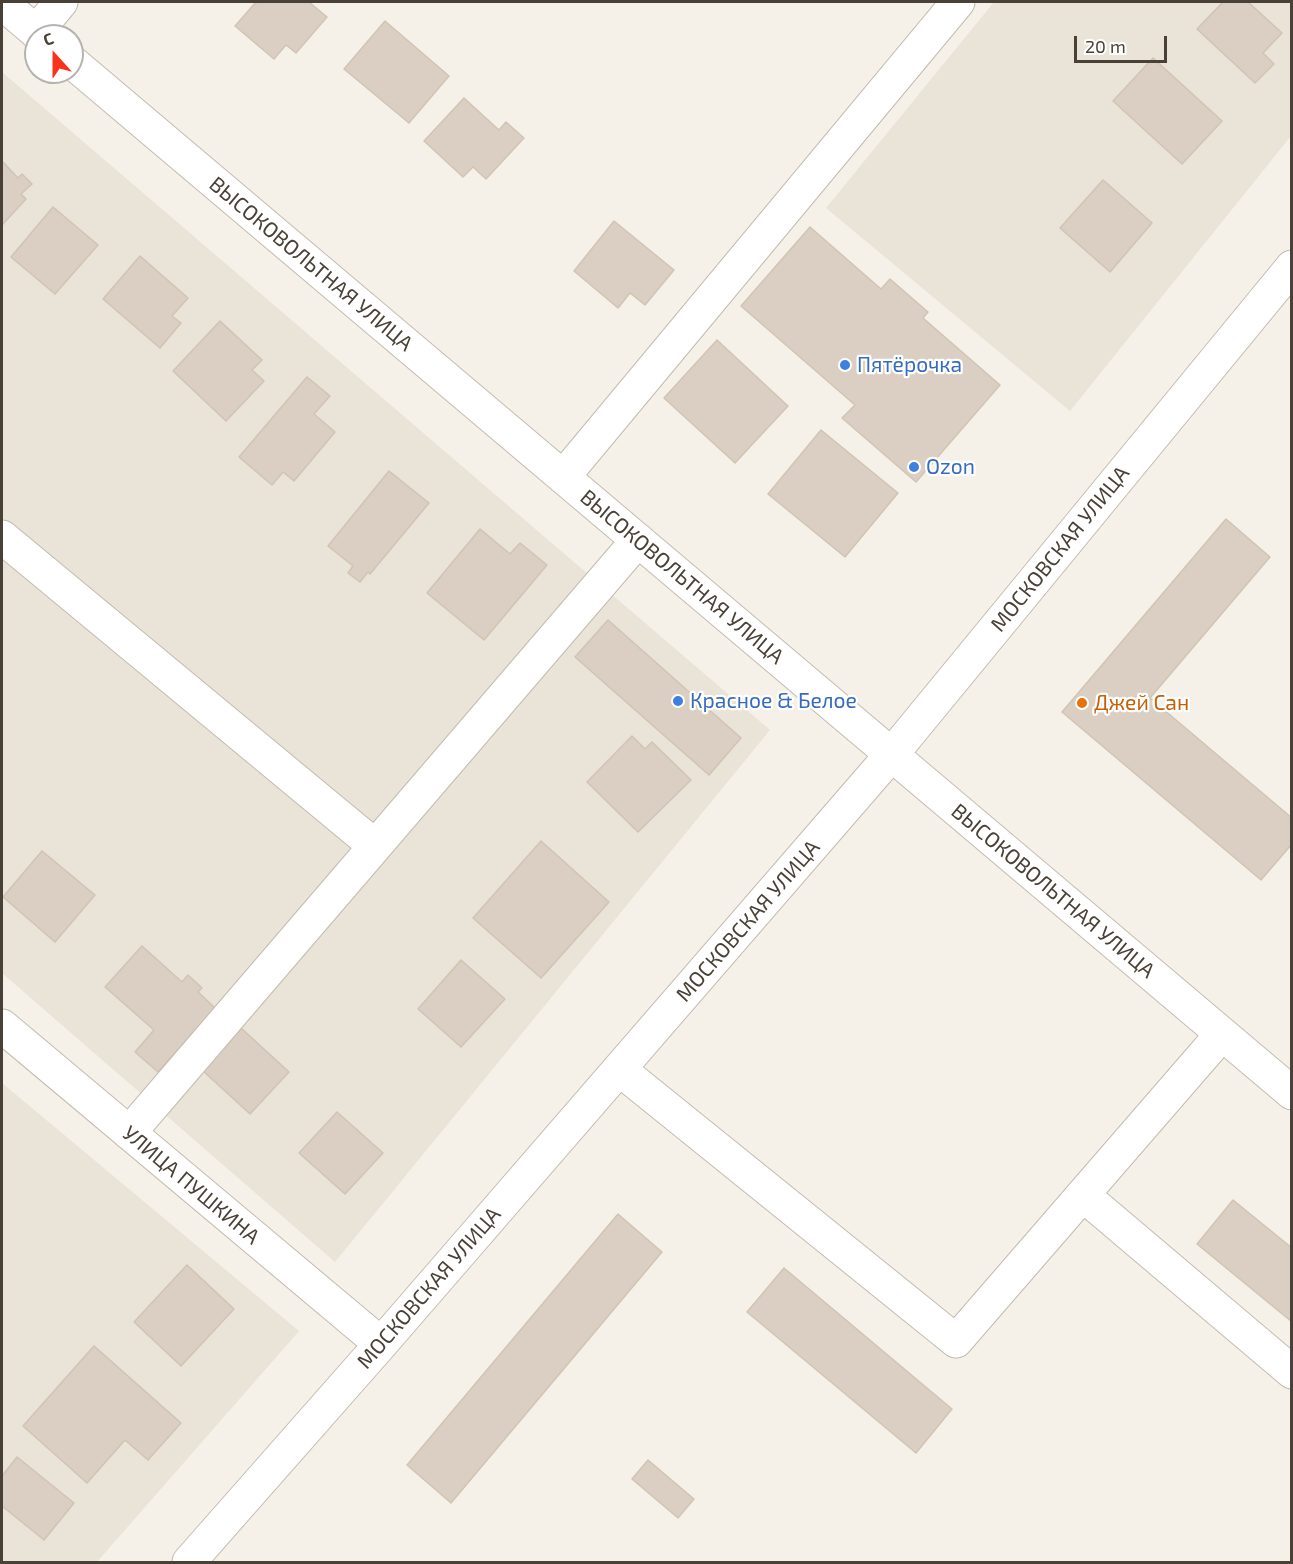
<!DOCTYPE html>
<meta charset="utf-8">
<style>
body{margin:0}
#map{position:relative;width:1293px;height:1564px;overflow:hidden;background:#f5f1e9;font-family:"Exo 2",sans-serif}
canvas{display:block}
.frame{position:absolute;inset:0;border:3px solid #494137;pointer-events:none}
.north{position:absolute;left:24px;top:24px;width:60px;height:60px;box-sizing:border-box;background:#fff;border:2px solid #b6b3af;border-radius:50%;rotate:339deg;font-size:16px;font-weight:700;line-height:24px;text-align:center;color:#494137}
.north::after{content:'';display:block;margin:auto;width:21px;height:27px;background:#fb321a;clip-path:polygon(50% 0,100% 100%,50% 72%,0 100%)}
.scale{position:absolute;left:1074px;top:36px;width:93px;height:27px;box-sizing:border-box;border:3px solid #494137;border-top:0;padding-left:8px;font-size:18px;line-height:21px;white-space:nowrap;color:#494137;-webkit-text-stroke:4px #fff;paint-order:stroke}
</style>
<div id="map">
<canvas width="1293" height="1564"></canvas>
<div class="frame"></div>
<div class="north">С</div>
<div class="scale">20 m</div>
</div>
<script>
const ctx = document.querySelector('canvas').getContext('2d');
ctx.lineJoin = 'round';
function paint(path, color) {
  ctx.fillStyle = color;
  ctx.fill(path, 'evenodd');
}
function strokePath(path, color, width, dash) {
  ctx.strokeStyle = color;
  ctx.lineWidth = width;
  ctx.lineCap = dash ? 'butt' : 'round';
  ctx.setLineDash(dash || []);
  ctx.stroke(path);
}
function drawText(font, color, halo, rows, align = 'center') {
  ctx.font = font + ' "Exo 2",sans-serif';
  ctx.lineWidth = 4.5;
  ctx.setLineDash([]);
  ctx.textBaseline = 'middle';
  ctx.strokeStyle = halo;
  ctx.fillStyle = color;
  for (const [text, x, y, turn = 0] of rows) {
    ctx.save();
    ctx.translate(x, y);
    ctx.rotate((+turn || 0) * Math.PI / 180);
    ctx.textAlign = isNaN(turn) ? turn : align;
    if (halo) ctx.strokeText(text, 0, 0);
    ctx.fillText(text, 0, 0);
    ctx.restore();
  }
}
const residential = new Path2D(`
 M994,2h297v134l-221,275 -244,-203z
 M2,72l768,658 -435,532 -333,-289z
 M2,1083l297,248 -202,231h-95z`);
const building = new Path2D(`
 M256,2h53l18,15 -31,36 -10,-8 -12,14 -39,-33z
 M1223,2h25l34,31 -19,20 11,11 -19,19 -58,-54z
 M385,21l64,55 -40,47 -65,-54z
 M1153,58l69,63 -40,43 -69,-63z
 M464,98l35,32 7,-8 18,16 -38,41 -13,-12 -10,10 -39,-36z
 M2,161l16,17 4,-4 10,10 -11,10 5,5 -24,26z
 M1103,180l49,43 -42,49 -50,-44z
 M53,207l45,38 -43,49 -44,-37z
 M614,221l60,49 -29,35 -15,-12 -12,15 -44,-37z
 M810,227l71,62 9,-10 38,33 -5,6 77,67 -84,97 -74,-64 13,-13 -114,-99z
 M140,256l48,42 -16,18 9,7 -21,25 -57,-49z
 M220,321l42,39 -10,10 12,11 -38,40 -53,-50z
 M717,340l71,66 -53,57 -71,-65z
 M307,377l23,19 -16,18 21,18 -41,49 -11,-9 -11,13 -33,-28z
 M821,430l77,63 -53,64 -77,-63z
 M389,471l40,32 -59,71 -2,-2 -8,10 -12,-9 5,-7 -25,-20z
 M1226,519l44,38 -120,141 142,120v26l-31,36 -199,-168z
 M480,529l30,25 10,-11 27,22 -63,75 -57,-47z
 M608,620l133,118 -32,37 -134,-118z
 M632,736l13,13 7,-7 39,38 -53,52 -51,-50z
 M541,841l68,61 -68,76 -68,-60z
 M42,851l53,44 -40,47 -52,-45z
 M142,946l40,36 6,-7 14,13 -4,4 17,16 -57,64 -23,-20 19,-22 -49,-43z
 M461,960l44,39 -44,48 -43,-38z
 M241,1028l48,44 -39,42 -48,-44z
 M337,1112l46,41 -38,41 -46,-41z
 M1233,1200l59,48v74l-95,-78z
 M618,1214l44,38 -211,251 -44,-38z
 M187,1265l47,44 -53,57 -47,-44z
 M784,1268l168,141 -36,44 -169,-141z
 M94,1346l87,77 -33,37 -23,-20 -38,43 -64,-57z
 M17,1457l57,46 -30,37 -42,-34v-30z
 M648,1460l46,39 -16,19 -46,-39z`);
const minor = new Path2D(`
 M2,3l39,33
 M36,32l25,-30
 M72,62l1220,1031
 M563,477l395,-475
 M2,537l373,309
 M2,1026l379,318
 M619,1069l337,272 266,-307
 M129,1133l509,-593
 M1083,1195l209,177
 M189,1562l192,-218 511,-590 400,-487`);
const markers = [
 [845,365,6,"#3f7fe0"],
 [914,467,6,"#3f7fe0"],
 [678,701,6,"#3f7fe0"],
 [1082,703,6,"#e8710a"]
];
const streetNames = [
 ["ВЫСОКОВОЛЬТНАЯ УЛИЦА",311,264,40],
 ["МОСКОВСКАЯ УЛИЦА",1060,549,-51],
 ["ВЫСОКОВОЛЬТНАЯ УЛИЦА",682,577,40],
 ["ВЫСОКОВОЛЬТНАЯ УЛИЦА",1053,891,40],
 ["МОСКОВСКАЯ УЛИЦА",748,921,-49],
 ["УЛИЦА ПУШКИНА",191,1185,40],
 ["МОСКОВСКАЯ УЛИЦА",429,1288,-49]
];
const shopNames = [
 ["Пятёрочка",857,365],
 ["Ozon",926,467],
 ["Красное & Белое",690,701]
];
const foodNames = [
 ["Джей Сан",1094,703]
];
paint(residential, '#e9e3d8');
paint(building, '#dacfc2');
strokePath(building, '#d2c4b2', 1.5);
strokePath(minor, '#c4bbaf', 35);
strokePath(minor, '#fff', 33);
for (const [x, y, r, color] of markers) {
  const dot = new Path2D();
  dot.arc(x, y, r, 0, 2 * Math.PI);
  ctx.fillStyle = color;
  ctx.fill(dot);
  strokePath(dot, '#fff', 2);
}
drawText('21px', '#494137', '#fff', streetNames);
drawText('21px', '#366cbe', '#fff', shopNames, 'left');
drawText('21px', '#c56008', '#fff', foodNames, 'left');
</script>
